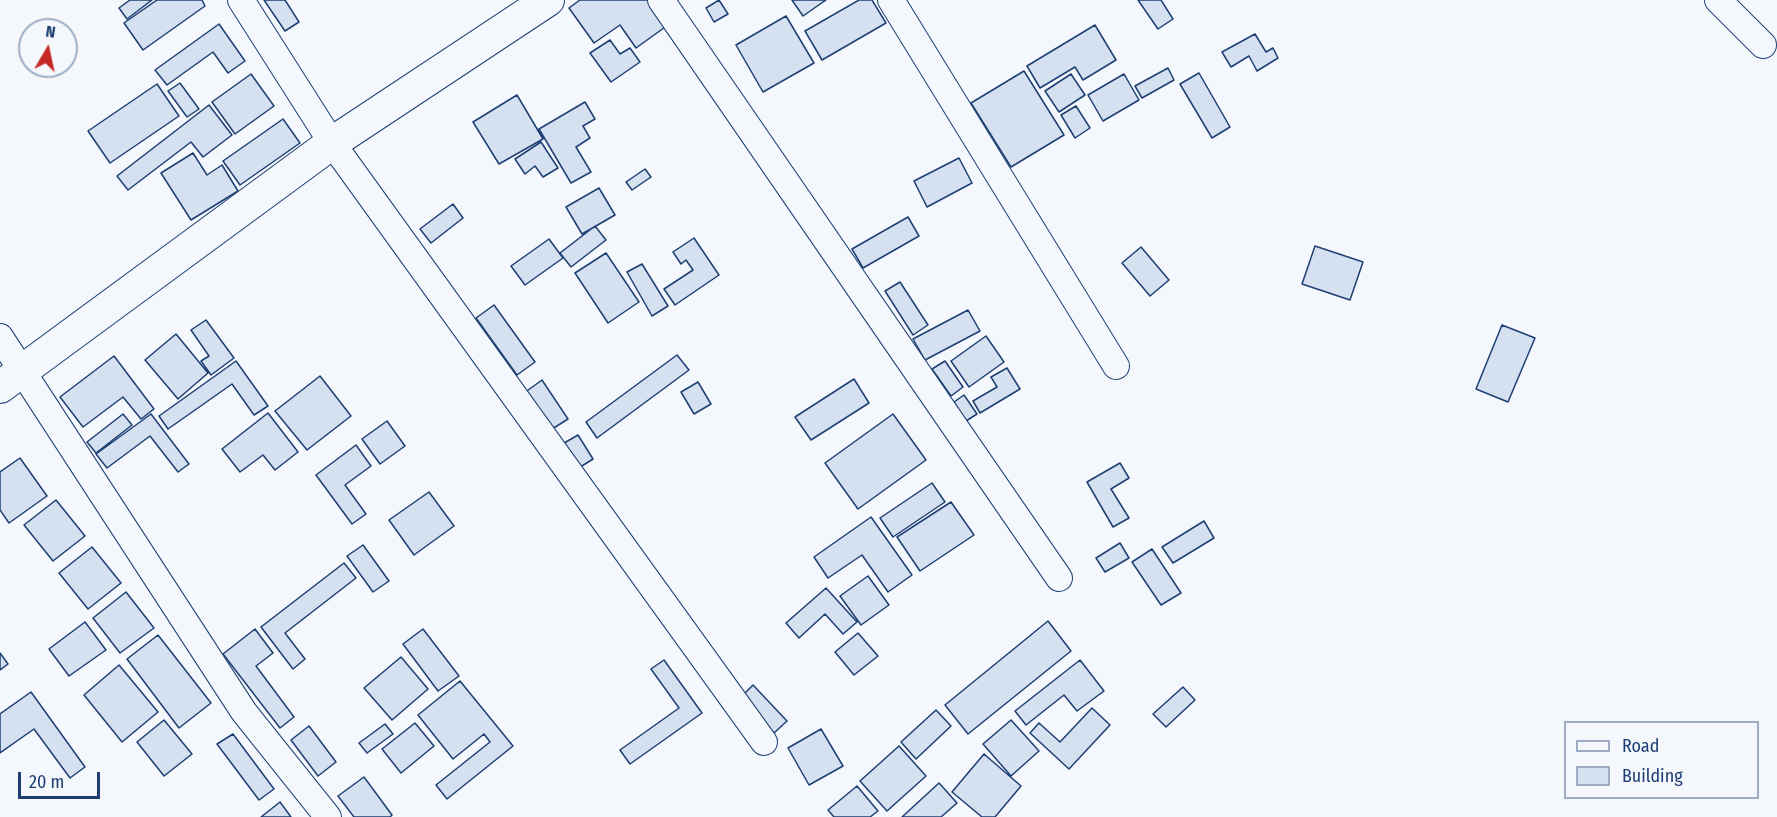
<!DOCTYPE html>
<style>
body{margin:0}
#map{position:relative;width:1777px;height:817px;overflow:hidden;background:#f4f7fb;font-family:"Fira Sans Condensed",sans-serif}
canvas{display:block}
.legend{position:absolute;left:1564px;top:721px;width:195px;height:78px;box-sizing:border-box;background:#f4f7fb;border:2px solid #9eadc5;margin:0;padding:8px 10px;list-style:none;font-size:18px;color:#1d3f73}
.legend li{display:flex;align-items:center;gap:12px;height:30px}
.legend b{width:30px;border:2px solid #9eadc5}
.north{position:absolute;left:18px;top:18px;width:60px;height:60px;box-sizing:border-box;background:#f4f7fb;border:2px solid #9eadc5;border-radius:50%;rotate:9deg;font-size:16px;font-weight:700;line-height:24px;text-align:center;color:#1d3f73}
.north::after{content:'';display:block;margin:auto;width:21px;height:27px;background:#c62828;clip-path:polygon(50% 0,100% 100%,50% 72%,0 100%)}
.scale{position:absolute;left:18px;top:772px;width:82px;height:27px;box-sizing:border-box;border:3px solid #1d3f73;border-top:0;padding-left:8px;font-size:18px;line-height:21px;white-space:nowrap;color:#1d3f73;-webkit-text-stroke:4px #f4f7fb;paint-order:stroke}
</style>
<div id="map">
<canvas width="1777" height="817"></canvas>
<ul class="legend">
<li><b style="height:8px;background:#f4f7fb"></b>Road</li>
<li><b style="height:16px;background:#d5e0f0"></b>Building</li>
</ul>
<div class="north">N</div>
<div class="scale">20 m</div>
</div>
<script>
const ctx = document.querySelector('canvas').getContext('2d');
ctx.lineJoin = 'round';
function paint(path, color) {
  ctx.fillStyle = color;
  ctx.fill(path, 'evenodd');
}
function strokePath(path, color, width, dash) {
  ctx.strokeStyle = color;
  ctx.lineWidth = width;
  ctx.lineCap = dash ? 'butt' : 'round';
  ctx.setLineDash(dash || []);
  ctx.stroke(path);
}
const building = new Path2D(`
 M130,0h22l-25,19 -8,-11z
 M157,0h45l3,6 -62,44 -19,-27z
 M264,0h21l14,22 -14,9z
 M580,0h70l18,25 -32,23 -16,-23 -26,18 -25,-35z
 M719,0l9,14 -14,8 -8,-14z
 M792,0h34l-23,16z
 M859,0h13l14,23 -64,37 -17,-29z
 M1138,0h23l12,19 -15,10z
 M786,16l28,47 -51,29 -27,-47z
 M219,24l26,37 -17,12 -15,-21 -46,33 -12,-15z
 M1095,25l21,35 -33,20 -8,-13 -35,21 -13,-22z
 M1255,34l11,18 7,-4 5,10 -21,13 -8,-15 -18,11 -9,-15z
 M610,40l10,14 10,-6 10,14 -29,20 -21,-29z
 M1168,68l6,12 -32,18 -7,-12z
 M1024,71l40,64 -53,32 -40,-64z
 M1199,73l31,54 -18,11 -32,-54z
 M251,74l23,32 -39,28 -23,-32z
 M1071,74l14,21 -26,17 -14,-21z
 M1124,74l15,26 -36,21 -15,-26z
 M180,83l19,26 -12,8 -19,-26z
 M157,84l22,32 -69,47 -22,-32z
 M517,95l26,44 -44,25 -26,-42z
 M585,102l10,17 -12,7 7,12 -14,9 15,25 -20,11 -32,-54z
 M209,105l23,30 -29,22 -12,-15 -63,48 -11,-14z
 M1076,106l14,22 -15,10 -14,-23z
 M283,119l17,24 -60,42 -17,-24z
 M541,142l17,26 -15,9 -8,-11 -10,8 -10,-15z
 M193,153l14,22 15,-10 16,26 -47,29 -30,-47z
 M959,158l13,25 -45,24 -13,-26z
 M645,169l6,8 -19,13 -6,-8z
 M599,188l16,27 -33,19 -16,-27z
 M453,204l10,14 -32,25 -11,-14z
 M908,217l11,19 -56,32 -11,-19z
 M595,226l11,14 -35,27 -11,-14z
 M694,238l25,37 -44,30 -11,-16 29,-19 -7,-10 -5,4 -8,-12z
 M549,239l14,19 -38,27 -14,-19z
 M1315,246l48,16 -13,38 -48,-16z
 M1141,247l28,33 -19,16 -28,-33z
 M606,253l33,49 -31,21 -33,-50z
 M642,264l26,42 -16,10 -25,-44z
 M900,282l28,43 -15,10 -28,-44z
 M494,305l41,57 -18,13 -41,-57z
 M968,310l12,21 -55,29 -12,-21z
 M206,320l28,38 -23,17 -10,-14 8,-5 -18,-26z
 M1502,325l33,13 -27,64 -32,-13z
 M176,334l32,39 -30,26 -33,-39z
 M986,336l18,26 -35,25 -18,-26z
 M677,355l12,15 -92,68 -11,-16z
 M114,356l40,53 -13,10 -18,-22 -40,30 -23,-30z
 M236,361l32,45 -14,9 -22,-31 -64,45 -9,-13z
 M945,361l18,26 -12,9 -19,-27z
 M1007,368l13,21 -40,24 -7,-12 24,-14 -6,-10z
 M320,376l31,40 -44,34 -32,-39z
 M854,379l15,24 -58,37 -16,-23z
 M542,380l26,39 -19,12 -25,-38z
 M698,382l13,22 -17,10 -13,-22z
 M964,395l13,19 -11,7 -12,-19z
 M268,413l30,39 -23,18 -12,-15 -23,17 -18,-23z
 M123,414l9,11 -36,28 -9,-11z
 M151,414l38,50 -11,8 -28,-36 -43,32 -11,-14z
 M893,414l33,46 -68,49 -33,-46z
 M387,421l18,25 -25,18 -18,-25z
 M578,435l15,24 -19,12 -15,-25z
 M356,445l15,21 -26,19 21,29 -14,10 -36,-49z
 M20,458l27,38 -38,27 -9,-13v-38z
 M1120,463l9,15 -18,11 18,29 -16,9 -26,-45z
 M932,483l13,19 -52,35 -13,-19z
 M429,492l25,34 -40,29 -25,-35z
 M56,500l29,36 -32,25 -29,-36z
 M951,502l23,33 -54,36 -23,-34z
 M871,517l41,58 -24,17 -26,-37 -34,23 -14,-21z
 M1204,521l10,17 -41,25 -11,-16z
 M1120,543l9,15 -24,14 -9,-14z
 M363,545l26,36 -16,11 -26,-36z
 M92,547l29,36 -33,26 -29,-36z
 M1152,549l29,44 -20,12 -29,-43z
 M344,563l12,15 -71,55 20,26 -12,10 -32,-42z
 M868,576l21,29 -28,20 -21,-29z
 M826,588l31,34 -14,12 -18,-20 -26,24 -13,-15z
 M126,592l28,36 -34,25 -27,-35z
 M1048,621l23,30 -103,83 -23,-29z
 M85,622l21,28 -37,26 -20,-27z
 M255,629l18,24 -17,13 38,51 -14,11 -57,-74z
 M423,629l36,47 -21,15 -35,-47z
 M858,633l20,23 -24,19 -19,-23z
 M158,635l53,68 -32,25 -52,-69z
 M0,653l8,11 -8,6z
 M401,657l27,32 -36,31 -28,-32z
 M664,660l38,53 -72,51 -10,-14 59,-42 -28,-39z
 M1080,660l24,31 -27,20 -13,-16 -38,30 -11,-14z
 M119,665l39,47 -36,30 -38,-47z
 M460,681l53,65 -66,53 -11,-14 54,-43 -6,-8 -31,25 -35,-44z
 M753,685l34,36 -13,12 -33,-36z
 M1183,687l12,13 -29,27 -13,-13z
 M31,692l54,75 -15,11 -36,-49 -34,24v-39z
 M1092,708l18,17 -41,44 -39,-36 9,-10 21,19z
 M936,710l15,16 -35,33 -15,-17z
 M164,720l28,34 -28,22 -27,-34z
 M1011,720l28,31 -28,25 -28,-32z
 M415,723l19,23 -33,27 -19,-24z
 M385,724l8,10 -26,19 -8,-10z
 M309,726l27,36 -18,14 -27,-36z
 M821,729l22,37 -34,19 -21,-37z
 M233,734l41,55 -15,11 -42,-56z
 M899,746l27,30 -39,35 -27,-30z
 M984,754l37,32 -26,31h-13l-30,-25z
 M364,777l28,38 -2,2h-36l-16,-21z
 M939,783l18,20 -16,14h-39z
 M857,786l21,25 -8,6h-36l-6,-7z
 M280,802l11,15h-30z`);
const minor = new Path2D(`
 M241,0l91,143 432,599
 M661,0l398,578
 M891,0l225,366
 M1718,0l45,45
 M0,337l244,375 84,105`);
const tertiary = new Path2D(`
 M0,387l332,-244 216,-143`);
paint(building, '#d5e0f0');
strokePath(building, '#1d3f73', 1.5);
strokePath(minor, '#1d3f73', 28);
strokePath(tertiary, '#1d3f73', 34);
strokePath(minor, '#f4f7fb', 26);
strokePath(tertiary, '#f4f7fb', 32);
</script>
